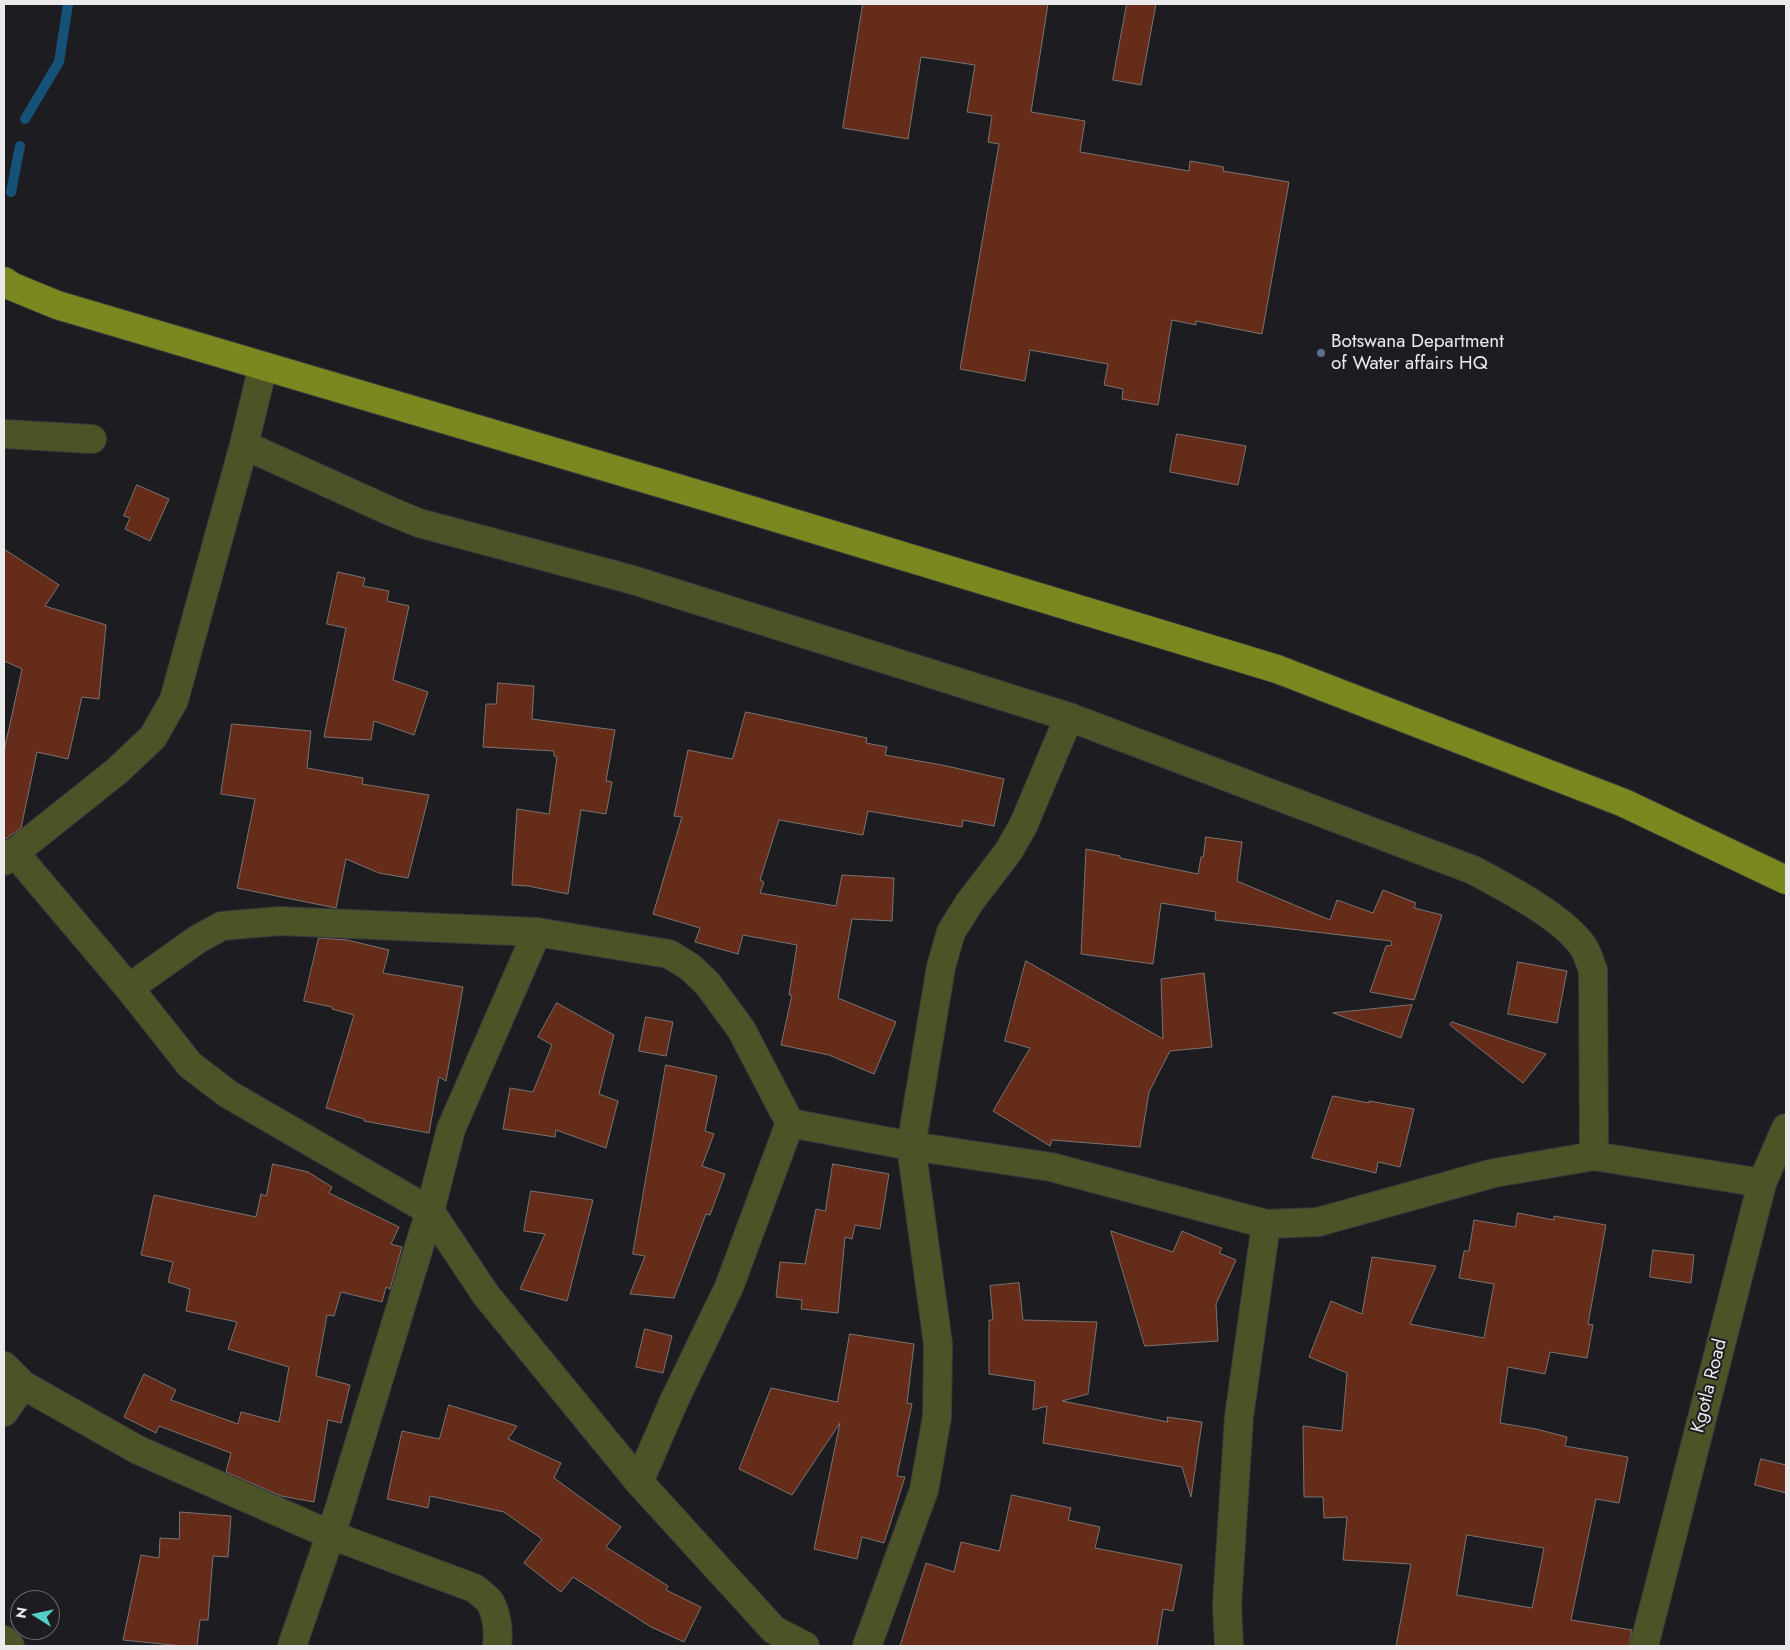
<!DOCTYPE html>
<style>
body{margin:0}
#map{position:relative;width:1790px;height:1650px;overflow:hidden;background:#1d1d21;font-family:Jost,sans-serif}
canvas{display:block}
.frame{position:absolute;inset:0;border:5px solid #eaeaed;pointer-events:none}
.north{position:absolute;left:10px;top:1590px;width:50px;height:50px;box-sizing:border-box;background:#1d1d21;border:1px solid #6f6f73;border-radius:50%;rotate:280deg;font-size:14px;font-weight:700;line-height:20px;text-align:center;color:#eaeaed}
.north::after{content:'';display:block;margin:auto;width:18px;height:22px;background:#55cec6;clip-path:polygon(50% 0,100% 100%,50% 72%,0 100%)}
</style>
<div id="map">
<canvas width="1790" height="1650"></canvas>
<div class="frame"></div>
<div class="north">N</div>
</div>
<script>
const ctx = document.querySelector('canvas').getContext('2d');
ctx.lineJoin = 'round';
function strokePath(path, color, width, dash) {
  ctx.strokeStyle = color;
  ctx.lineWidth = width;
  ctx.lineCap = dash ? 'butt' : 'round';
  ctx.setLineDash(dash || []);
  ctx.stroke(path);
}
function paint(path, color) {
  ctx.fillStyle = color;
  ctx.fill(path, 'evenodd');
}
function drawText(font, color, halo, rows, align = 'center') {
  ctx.font = font + ' Jost,sans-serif';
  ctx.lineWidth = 4;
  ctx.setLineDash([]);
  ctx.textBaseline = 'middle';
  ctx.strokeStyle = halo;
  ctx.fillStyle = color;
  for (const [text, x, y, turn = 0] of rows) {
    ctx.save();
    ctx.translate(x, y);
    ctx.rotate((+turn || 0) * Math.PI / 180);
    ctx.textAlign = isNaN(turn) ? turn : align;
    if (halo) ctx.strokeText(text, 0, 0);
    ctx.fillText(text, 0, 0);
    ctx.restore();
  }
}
const stream = new Path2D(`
 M25,119l34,-57 9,-58
 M11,192l9,-46`);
const building = new Path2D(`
 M863,4h185l-17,108 54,9 -5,31 109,19 1,-10 34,6 -1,4 66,11 -27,152 -66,-13v4l-24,-5 -14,85 -36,-6 1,-10 -19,-4 4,-21 -78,-14 -5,31 -65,-12 39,-225 -11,-2 4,-26 -25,-4 8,-47 -54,-8 -13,82 -65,-11z
 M1127,4h29l-15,81 -28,-5z
 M1177,434l69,12 -8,39 -68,-13z
 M137,485l32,14 -19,42 -25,-12 5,-11 -6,-2z
 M4,549l55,36 -14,21 61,19 -7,74 -17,-2 -14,62 -31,-7 -16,76 -17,12v-89l18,-82 -18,-8z
 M338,572l27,6 -2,8 26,5 -2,10 22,5 -16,74 35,12 -14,43 -40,-14 -3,19 -47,-3 22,-109 -19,-4z
 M498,683l36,3 -2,33 83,11 -9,51 6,1 -6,32 -25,-4 -13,84 -40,-8 -16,-1 5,-76 32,5 8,-57 -3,-1v-5l-71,-4 3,-43h10z
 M746,712l121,26 -1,5 21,4 -2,8 57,10 62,14 -10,47 -31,-6 -1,7 -94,-16 -5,24 -84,-15 -19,60 4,2 -4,11 76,13 6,-31 52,3 -2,43 -40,-2 -14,79 58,24 -22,52 -45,-19 -48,-10 11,-50h-3l8,-50 -54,-10 -5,19 -43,-12 5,-14 -47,-14 29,-97 -8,-1 14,-66 44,9z
 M232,724l79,7 -4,37 56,10 -1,6 67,11 -21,83 -29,-5 -33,-14 -10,49 -99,-20 18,-89 -34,-5z
 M1206,837l36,5 -5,39 93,39 7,-20 36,13 10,-23 33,13 -2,5 28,7 -28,85 -44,-8 16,-46 6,-1 -1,-4 -176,-21 1,-8 -55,-9 -8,61 -72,-10 5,-105 34,7v2l78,16 3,-17h2z
 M319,938l28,2 42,10 -6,23 80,14 -17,94 -7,-4 -10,56 -65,-12v-2l-38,-11 28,-93 -22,-6v-2l-28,-6z
 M1026,961l137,78 -2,-60 43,-6 8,74 -42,4 -21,41 -9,55 -88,-7 -2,6 -57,-35 37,-63 -25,-7z
 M1518,962l49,9 -10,52 -49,-9z
 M557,1003l57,32 -15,59 19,7 -12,47 -50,-18 -1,7 -52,-8 7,-41 23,4 19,-47 -14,-8z
 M1412,1005l-11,33 -68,-25z
 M646,1017l27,5 -7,34 -27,-5z
 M1452,1022l94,32 -23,29 -73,-58z
 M666,1065l51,11 -12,55 9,3 -12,32 23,8 -15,41 -4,-1 -32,84 -44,-4 15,-38 -12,-2z
 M1333,1096l36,7v-2l45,8 -14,58 -22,-5 -2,11 -64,-15z
 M273,1164l35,8 24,15 -3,6 70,34 -8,17 11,3 -12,42 -4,-2 -4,15 -41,-10 -7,24 -7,-1 -11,61 34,9 -9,38 -13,-3 -14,82 -33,-6 -55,-24 5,-19 -72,-27 -3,7 -32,-16 20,-43 32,16 -5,10 67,24 3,-12 38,10 10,-55 -61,-18 9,-27 -51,-11 4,-22 -22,-7 5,-20 -32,-7 13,-60 102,22 5,-23 5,2z
 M833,1164l56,10 -9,55 -25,-4 -3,14 -7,-2 -7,76 -37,-4 1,-9 -26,-3 4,-35 25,2 11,-55 9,2z
 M531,1191l62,9 -26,101 -47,-12 25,-55 -21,-3z
 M1518,1213l36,7v-4l52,9 -18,99 5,1 -6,33 -37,-6 -5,22 -37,-7 -8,56 36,6 31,8 -2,9 63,11 -9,46 -23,-4 -25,121 61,10 -3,16h-233l15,-82 -68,-4 4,-43 -23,1 -1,-21h-19l-1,-71 39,5 5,-58 -38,-16 22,-56 31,13 10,-57 64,9 -26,58 74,14 10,-54 -35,-6 5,-27h5l5,-31 41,7zM1467,1535l77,13 -12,60 -75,-13z
 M1111,1231l62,21 9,-21 40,17 -3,5 17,7 -20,44 2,37 -73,5z
 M1653,1250l41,5 -3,28 -41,-6z
 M1019,1283l4,37 74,2 -9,72 -26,7 106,21 -1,-5 35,5 -11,75 -9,-30 -139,-24 4,-37 -14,4 2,-29 -46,-7v-54h4l-3,-34z
 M645,1329l27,7 -9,37 -27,-6z
 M850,1334l64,10 -7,59 5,1 -15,72 8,1 -21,66 -22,-6 -5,22 -43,-10 26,-126 -48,72 -53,-26 32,-81 66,14z
 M449,1405l68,21 -9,13 53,24 -7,15 67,49 -15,20 62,39 -2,4 35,17 -17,35 -33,-15 -78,-50 -12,15 -37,-29 18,-24 -38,-27 -74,-16 -2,12 -41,-9 15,-68 37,8z
 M1761,1459l25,6v28l-31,-8z
 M1012,1495l59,13 -3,12 32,7 -5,21 87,17 -9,46 -10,-2 -6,37h-257l26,-83 28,9 7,-30 38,9z
 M180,1512l51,4 -3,41 -15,-1 -5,64h-8l-3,26h-15l-59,-6 18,-85 18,3 1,-20 19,1z`);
const minor = new Path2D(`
 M4,434l88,5
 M244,445l146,66 29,12 214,57 436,137 404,153c32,17 92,48 111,78 4,7 6,15 9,22l1,186
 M14,852l115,136 61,77 38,29 202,117 56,84 153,187 135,148 31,16
 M4,861l113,-90 36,-34 21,-37 70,-255 19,-79
 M129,988l69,-49 24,-13 58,-5 257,11
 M790,1123l121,23 140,21 215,57 52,-2 176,-49 100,-17 168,27
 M4,1366l19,19 -19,27
 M23,1385l115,65 193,85 143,53c5,4 12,9 16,14 7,12 9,31 7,44
 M4,1640l6,6
 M292,1646l46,-133 92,-302 21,-82 86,-197 132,22 21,13 17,16 34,46 49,94 -61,164 -55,114 -35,81
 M867,1646l57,-156 13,-73 1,-73 -27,-198 30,-179 10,-35 18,-29 39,-51 15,-26 46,-109
 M1229,1646l-2,-41 12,-188 27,-193
 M1644,1646l118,-463 24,-55`);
const primary = new Path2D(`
 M4,281l7,5 46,19 657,194 563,170 347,134 162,77`);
const markers = [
 [1321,353,5,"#5c6f8a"]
];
const poiNames = [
 ["Botswana Department",1331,342],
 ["of Water affairs HQ",1331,364]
];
const streetNames = [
 ["Kgotla Road",1710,1386,-76]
];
strokePath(stream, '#165178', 10);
paint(building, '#652c1a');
strokePath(building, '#7a7371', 1);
strokePath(minor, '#3a3a3e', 30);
strokePath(primary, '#3a3a3e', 30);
strokePath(minor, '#4c5327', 28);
strokePath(primary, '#7a881f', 28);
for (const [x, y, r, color] of markers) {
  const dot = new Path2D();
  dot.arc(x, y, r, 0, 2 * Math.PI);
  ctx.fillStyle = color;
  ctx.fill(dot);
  strokePath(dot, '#1d1d21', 2);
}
drawText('19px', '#eaeaed', '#1d1d21', poiNames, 'left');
drawText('19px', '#eaeaed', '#1d1d21', streetNames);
</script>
